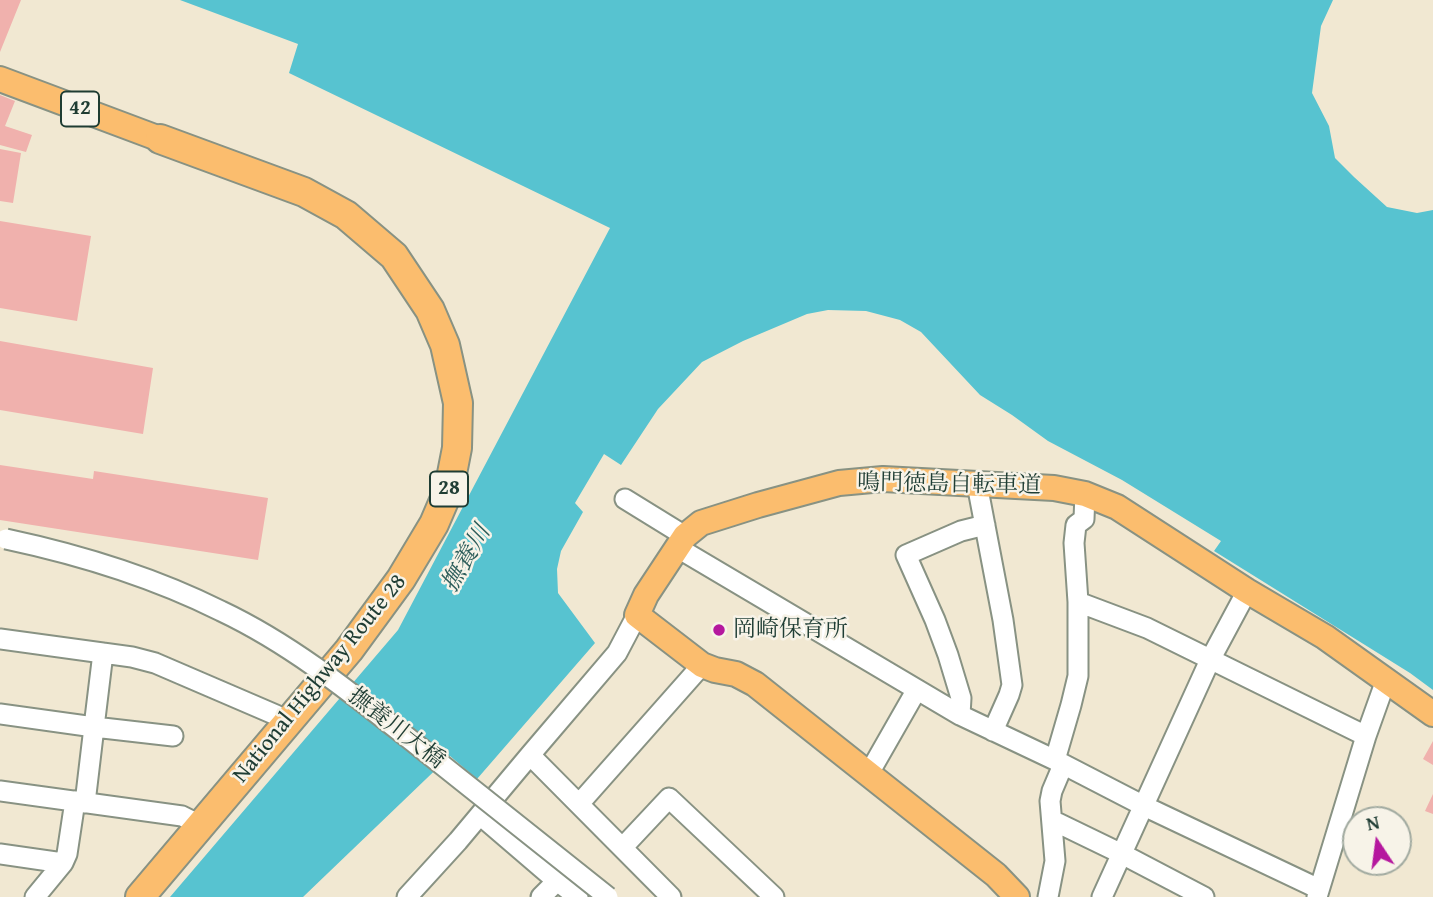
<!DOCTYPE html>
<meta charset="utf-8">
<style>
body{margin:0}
#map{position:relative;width:1433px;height:897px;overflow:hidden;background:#f1e8d2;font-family:"Gentium Book Plus",serif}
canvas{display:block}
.north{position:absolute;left:1342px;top:806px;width:70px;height:70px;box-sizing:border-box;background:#f7f3e8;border:2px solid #a1aaa0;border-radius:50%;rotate:347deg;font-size:19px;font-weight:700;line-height:28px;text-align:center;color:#1f3d34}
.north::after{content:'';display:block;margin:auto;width:24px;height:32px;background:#b5179e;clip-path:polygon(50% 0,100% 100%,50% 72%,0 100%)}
</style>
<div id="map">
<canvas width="1433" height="897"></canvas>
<div class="north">N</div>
</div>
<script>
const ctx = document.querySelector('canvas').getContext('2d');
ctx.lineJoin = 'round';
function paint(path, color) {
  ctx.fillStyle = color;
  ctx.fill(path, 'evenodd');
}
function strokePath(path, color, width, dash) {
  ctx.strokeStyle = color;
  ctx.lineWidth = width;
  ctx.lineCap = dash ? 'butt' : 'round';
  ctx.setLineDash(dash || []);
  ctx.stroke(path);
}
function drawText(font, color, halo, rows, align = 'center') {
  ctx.font = font + ' "Gentium Book Plus","Noto Serif JP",serif';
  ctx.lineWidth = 5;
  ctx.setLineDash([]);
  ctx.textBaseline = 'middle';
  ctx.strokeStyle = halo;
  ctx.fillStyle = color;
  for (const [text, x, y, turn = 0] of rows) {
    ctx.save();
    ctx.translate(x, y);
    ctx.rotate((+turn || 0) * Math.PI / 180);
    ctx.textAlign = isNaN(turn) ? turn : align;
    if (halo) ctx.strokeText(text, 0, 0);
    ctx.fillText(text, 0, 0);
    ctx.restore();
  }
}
const water = new Path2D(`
 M180,0h1153l-12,26 -9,67 17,33 6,32 19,19 33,30 30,6 16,-3v480l-23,-17 -196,-122 7,-10 -99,-61 -74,-39 -36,-26 -32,-20 -59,-63 -21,-12 -34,-9 -38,-1 -21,4 -64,27 -41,21 -44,47 -37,56 -17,-11 -29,49 8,9 -22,39 -4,18 1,24 37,50 -118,136 -27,-23 -147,141h-133l228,-267 212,-402 -321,-155 9,-29z`);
const building = new Path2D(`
 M0,0h21l-21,52z
 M0,95l15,6 -10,25 27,9 -6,17 -26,-7z
 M0,149l21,4 -8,50 -13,-2z
 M0,221l91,15 -14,85 -77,-13z
 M0,341l153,27 -10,66 -143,-24z
 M0,465l93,14 1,-8 174,27 -10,62 -258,-40z
 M1433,741v24l-10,-6z
 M1433,794v20l-8,-3z`);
const minor = new Path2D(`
 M977,484l26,136 9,65 -3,10 -16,36
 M625,499l60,37
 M678,548l282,167 95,45 89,46 175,83
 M1078,602l69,26 219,108
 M0,639l132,18 23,6 121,52 10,9
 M0,714l94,13 9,-74
 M960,715l1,-17 -13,-43 -13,-35 -29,-65 55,-24 24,-6
 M530,755l141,142
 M1055,760l16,-55 7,-29v-74l-4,-59 2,-18 8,-6 1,-25
 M868,775l48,-84
 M0,791l182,25 20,10
 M85,803l9,-76 79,9
 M579,804l123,-139
 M480,815l77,66 21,16
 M1052,825l6,-2 64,31 82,43
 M623,847l46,-49 105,99
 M0,854l63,9 4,-9 8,-53
 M35,897l28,-34
 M407,897l51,-56 72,-86 87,-102 20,-38
 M541,897l16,-16
 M1048,897l7,-36 -5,-60 2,-10 11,-26
 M1102,897l108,-237 37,-69
 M1317,897l49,-161 20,-56`);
const major = new Path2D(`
 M0,79l160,60
 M1017,897l-21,-22 -241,-191 -19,-10 -21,-4 -13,-5 -65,-50 9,-20 39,-59 16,-13 57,-18 81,-22 44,-4 171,9 31,6 32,13 130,84 78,46 108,77`);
const highway = new Path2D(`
 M140,897l209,-247 52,-71 33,-55 15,-35 8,-41 1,-45 -13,-58 -15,-35 -36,-54 -48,-41 -42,-23 -144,-53`);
const minorBridge = new Path2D(`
 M6,539c75,16 147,38 215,72 72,34 134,85 196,134 64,51 127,101 191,152`);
const markers = [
 [719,630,7,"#b5179e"]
];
const shields = [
 [80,109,38],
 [449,489,38]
];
const shieldNames = [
 ["42",80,109],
 ["28",449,489]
];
const streetNames = [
 ["鳴門徳島自転車道",949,485,1],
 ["National Highway Route 28",320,679,-51],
 ["撫養川大橋",396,729,38]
];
const poiNames = [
 ["岡崎保育所",733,630]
];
const waterNames = [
 ["撫養川",467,559,-60]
];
paint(water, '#57c3d0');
paint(building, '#f0b1ad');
strokePath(minor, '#889283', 23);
strokePath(major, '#889283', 28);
strokePath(highway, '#889283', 32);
strokePath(minor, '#fff', 19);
strokePath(major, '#fbbd6e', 24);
strokePath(highway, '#fbbd6e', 28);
strokePath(minorBridge, '#889283', 23, []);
strokePath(minorBridge, '#fff', 19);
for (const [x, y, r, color] of markers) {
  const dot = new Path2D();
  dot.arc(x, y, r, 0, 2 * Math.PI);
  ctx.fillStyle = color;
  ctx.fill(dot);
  strokePath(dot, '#f7f3e8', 2.5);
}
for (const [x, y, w] of shields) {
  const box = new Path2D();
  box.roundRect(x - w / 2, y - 17.5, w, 35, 5);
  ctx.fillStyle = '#f7f3e8';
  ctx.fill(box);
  strokePath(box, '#1f3d34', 2);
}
drawText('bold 21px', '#1f3d34', null, shieldNames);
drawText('23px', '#1f3d34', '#f7f3e8', streetNames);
drawText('23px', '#1f3d34', '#f7f3e8', poiNames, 'left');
drawText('italic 24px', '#2d5e5b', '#f7f3e8', waterNames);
</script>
